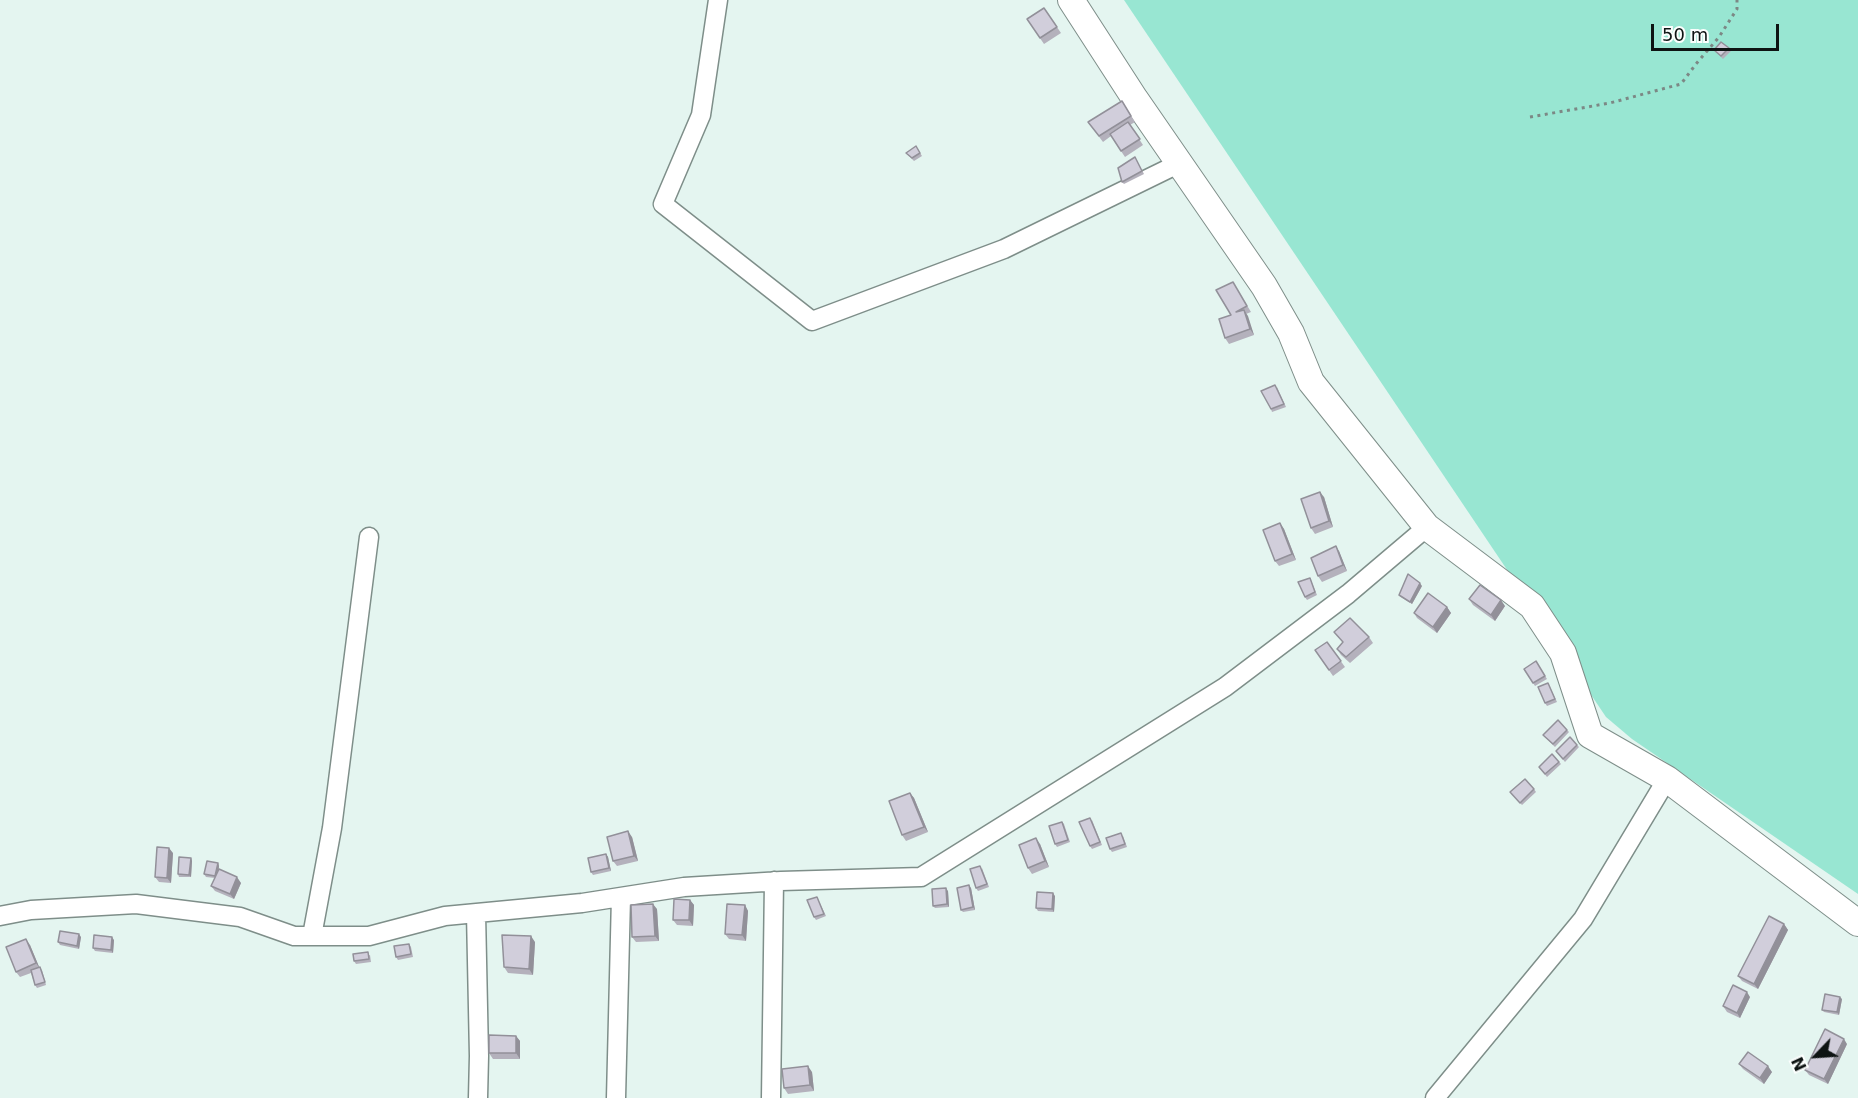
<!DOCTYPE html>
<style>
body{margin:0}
#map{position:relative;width:1858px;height:1098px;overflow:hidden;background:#e4f5f0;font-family:"DejaVu Sans",sans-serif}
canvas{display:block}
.north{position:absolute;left:1786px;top:1026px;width:60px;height:60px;-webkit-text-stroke:4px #fbfefd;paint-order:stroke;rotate:245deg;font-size:16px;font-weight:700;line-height:24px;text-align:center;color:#0e1413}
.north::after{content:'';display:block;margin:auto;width:21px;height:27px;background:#0e1413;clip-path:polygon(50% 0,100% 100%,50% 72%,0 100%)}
.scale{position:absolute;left:1651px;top:24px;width:128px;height:27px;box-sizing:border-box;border:3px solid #0e1413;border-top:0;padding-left:8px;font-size:18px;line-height:21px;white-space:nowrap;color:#0e1413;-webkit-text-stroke:4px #fbfefd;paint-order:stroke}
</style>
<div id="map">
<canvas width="1858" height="1098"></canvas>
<div class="north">N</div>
<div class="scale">50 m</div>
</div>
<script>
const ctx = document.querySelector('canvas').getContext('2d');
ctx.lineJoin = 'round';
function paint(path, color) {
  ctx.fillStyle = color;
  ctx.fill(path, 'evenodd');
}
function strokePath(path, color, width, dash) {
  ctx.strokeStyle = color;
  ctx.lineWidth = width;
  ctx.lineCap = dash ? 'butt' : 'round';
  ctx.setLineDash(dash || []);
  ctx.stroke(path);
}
const green = new Path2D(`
 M1124,0h734v894l-226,-155 -26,-22z`);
const path = new Path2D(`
 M1530,117l80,-14 71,-19 15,-20 23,-27 18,-28v-9`);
const minor = new Path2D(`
 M718,0l-17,115 -38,89 149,117 192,-72 176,-86
 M476,913l3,143 -1,42
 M0,916l31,-6 105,-6 104,13 54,19h75l76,-20 137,-13 102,-16 97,-6 140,-4 304,-190 123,-93 79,-67
 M312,936l20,-108 37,-291
 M616,1098l5,-201
 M771,1098l3,-217
 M1435,1098l148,-179 84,-140`);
const secondary = new Path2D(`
 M1071,0l64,99 129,187 27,47 20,49 116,145 105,79 31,47 27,82 77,44 191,144`);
const wall = new Path2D(`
 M1044,8l17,25 -17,11 -17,-25z
 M1729,48l2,3 -8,8 -9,-9z
 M1122,101l13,21 -5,3 13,20 -18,12 -14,-21 -8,6 -15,-20z
 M916,146l6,10 -8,5 -8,-8z
 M1135,157l9,17 -20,10 -2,-2z
 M1233,282l18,30 -5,2 8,21 -25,9 -4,-6 6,-23z
 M1277,387l9,20 -14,5 -1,-3z
 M1324,497l9,30 -18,7 -4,-6z
 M1280,523l4,6 12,31 -17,6 -4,-5z
 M1339,551l8,20 -25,11 -4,-6z
 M1310,578l7,17 -10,5 -2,-3z
 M1422,586l-10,18 -11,-7 -2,-2z
 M1469,599l36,7 -10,15 -22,-16z
 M1447,607l4,6 -14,20 -20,-15 -3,-5z
 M1334,632l35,5 4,6 -23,20 -9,-8 -4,-6 6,-7z
 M1327,642l18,25 -12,9 -18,-26z
 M1536,661l11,18 -12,7 -11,-17z
 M1548,683l9,19 -10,4 -2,-3z
 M1567,730l2,2 -14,15 -12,-12z
 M1577,745l2,2 -14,15 -9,-11z
 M1552,754l9,10 -14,13 -8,-10z
 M1534,789l2,3 -14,13 -12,-13z
 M910,793l4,5 14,34 -22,9 -4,-6z
 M1092,820l10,25 -10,4 -2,-3z
 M1062,822l2,2 6,18 -13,5 -2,-3z
 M1123,836l4,11 -15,5 -2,-3z
 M632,837l6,24 -21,5 -4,-5z
 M1040,844l9,23 -17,7 -4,-6z
 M173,853l-2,30 -12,-1 -4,-5z
 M606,854l2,3 3,14 -18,4 -2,-3z
 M191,858l1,3 -1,16h-12l-1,-3z
 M218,863l1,3v3l22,14 -7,16 -19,-8 -4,-5 4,-8 -9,-1 -2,-3z
 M982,868l7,19 -11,4 -2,-3z
 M971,888l4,22 -12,2 -2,-2z
 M948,891l1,16 -14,1 -2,-2z
 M1055,896l-1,16 -16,-1 -2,-3z
 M817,897l9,19 -10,4 -2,-3z
 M690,900l4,5 -1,21 -16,-1 -4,-5z
 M745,905l3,6 -2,30 -17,-2 -4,-5z
 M657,909l2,32 -23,1 -4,-5z
 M1784,924l4,6 -30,59 -16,-8 -4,-5z
 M81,937l-2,12 -19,-4 -2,-3z
 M114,940l-1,13 -18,-2 -2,-3z
 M535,942l-2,33 -25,-2 -4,-6z
 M409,944l2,3 2,10 -15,3 -2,-3z
 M30,945l9,22 3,3 4,15 -9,3 -2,-3 -4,-12 -11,4 -4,-5z
 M370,955l1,7 -15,2 -2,-3z
 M1750,997l-10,21 -13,-6 -4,-6z
 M1842,999l-3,16 -15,-3 -2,-2z
 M516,1036l4,5v18h-27l-4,-6z
 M1847,1044l-19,40 -19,-9 -4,-5z
 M1739,1064l33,8 -8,12 -21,-15z
 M812,1072l2,19 -26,3 -4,-6z`);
const shadedWall = new Path2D(`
 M1244,310l4,6 6,19 -4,-6z
 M1320,492l4,5 9,30 -4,-6z
 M1280,523l4,6 12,31 -4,-6z
 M1336,546l3,5 8,20 -4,-6z
 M1420,583l2,3 -10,18 -2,-2z
 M1501,600l4,6 -10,15 -4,-6z
 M1447,607l4,6 -14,20 -4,-6z
 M910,793l4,5 14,34 -4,-5z
 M628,831l4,6 6,24 -4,-5z
 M1036,838l4,6 9,23 -4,-6z
 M169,848l4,5 -2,30 -4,-5z
 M606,854l2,3 3,14 -2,-3z
 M191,858l1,3 -1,16 -2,-2z
 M218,863l1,3 -2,13 -2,-3z
 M237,877l4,6 -7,16 -4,-5z
 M969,885l2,3 4,22 -2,-3z
 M946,888l2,3 1,16 -2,-3z
 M1053,893l2,3 -1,16 -2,-3z
 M690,900l4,5 -1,21 -4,-6z
 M653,904l4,5 2,32 -4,-5z
 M745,905l3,6 -2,30 -4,-6z
 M1784,924l4,6 -30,59 -4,-5z
 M79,934l2,3 -2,12 -2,-3z
 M531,936l4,6 -2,33 -4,-6z
 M112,937l2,3 -1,13 -2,-3z
 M26,939l4,6 10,24 -4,-6z
 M1747,992l3,5 -10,21 -3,-5z
 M1840,997l2,2 -3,16 -2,-3z
 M516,1036l4,5v18l-4,-6z
 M1844,1039l3,5 -19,40 -4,-5z
 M808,1066l4,6 2,19 -4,-6z
 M1768,1066l4,6 -8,12 -4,-6z`);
const building = new Path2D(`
 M1044,8l13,19 -17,11 -13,-19z
 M1721,42l8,6 -8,8 -7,-6z
 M1122,101l9,15 -32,20 -11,-14z
 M1128,122l12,17 -19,12 -11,-17z
 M916,146l4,7 -8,5 -6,-5z
 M1135,157l7,14 -20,11 -4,-14z
 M1233,282l14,24 -11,6 8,-2 6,19 -25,9 -6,-19 12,-4 -15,-25z
 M1275,385l9,19 -13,5 -10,-18z
 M1320,492l9,29 -18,7 -10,-29z
 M1280,523l12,31 -17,7 -12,-31z
 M1336,546l7,19 -25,11 -7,-18z
 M1408,574l12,9 -10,19 -11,-7z
 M1310,578l5,14 -10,5 -7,-15z
 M1480,585l21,15 -10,15 -22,-16z
 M1428,593l19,14 -14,20 -19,-14z
 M1350,618l19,19 -23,20 -9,-8 6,-7 -9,-10z
 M1327,642l14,19 -12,9 -14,-20z
 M1536,661l9,15 -12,7 -9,-14z
 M1548,683l7,16 -10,4 -7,-16z
 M1558,720l9,10 -14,14 -10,-9z
 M1570,737l7,8 -14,14 -7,-8z
 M1552,754l7,8 -14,12 -6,-7z
 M1525,779l9,10 -14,14 -10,-11z
 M910,793l14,34 -22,8 -13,-34z
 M1090,818l10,24 -10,4 -11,-24z
 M1062,822l6,18 -13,4 -6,-18z
 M628,831l6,25 -21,5 -6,-24z
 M1121,833l4,11 -15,5 -4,-11z
 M1036,838l9,23 -17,7 -9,-23z
 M157,847l12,1 -2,30 -12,-1z
 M606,854l3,14 -18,4 -3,-14z
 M179,857l12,1 -2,17 -11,-1z
 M207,861l11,2 -3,13 -11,-2z
 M980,866l7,18 -11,4 -6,-19z
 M219,869l18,8 -7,17 -19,-8z
 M969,885l4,22 -12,3 -4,-22z
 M946,888l1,16 -14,2 -1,-17z
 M1037,892l16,1 -1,16 -16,-1z
 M817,897l7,17 -10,3 -7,-17z
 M674,899l16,1 -1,20h-16z
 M653,904l2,32 -23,1 -1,-32z
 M727,904l18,1 -3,30 -17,-1z
 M1769,916l15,8 -30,60 -16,-8z
 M60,931l19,3 -2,12 -19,-4z
 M94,935l18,2 -1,13 -18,-2z
 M502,935l29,1 -2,33 -25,-2z
 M26,939l10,24 -20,9 -10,-25z
 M409,944l2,10 -15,3 -2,-11z
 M368,952l1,7 -15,2 -1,-7z
 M40,967l5,15 -10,3 -4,-15z
 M1733,985l14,7 -10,21 -14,-7z
 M1825,994l15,3 -3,15 -15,-2z
 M1825,1029l19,10 -20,40 -19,-9z
 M489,1035l27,1v17h-27z
 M1748,1052l20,14 -8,12 -21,-14z
 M808,1066l2,19 -26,3 -2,-19z`);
paint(green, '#98e6d2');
strokePath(minor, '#7e8e89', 21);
strokePath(secondary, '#7e8e89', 28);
strokePath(path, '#7c8885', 3, [3, 4.5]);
strokePath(minor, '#fff', 18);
strokePath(secondary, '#fff', 26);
paint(wall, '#b4b1bc');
paint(shadedWall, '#929099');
paint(building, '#d1cedb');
strokePath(building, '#929099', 1.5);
</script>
